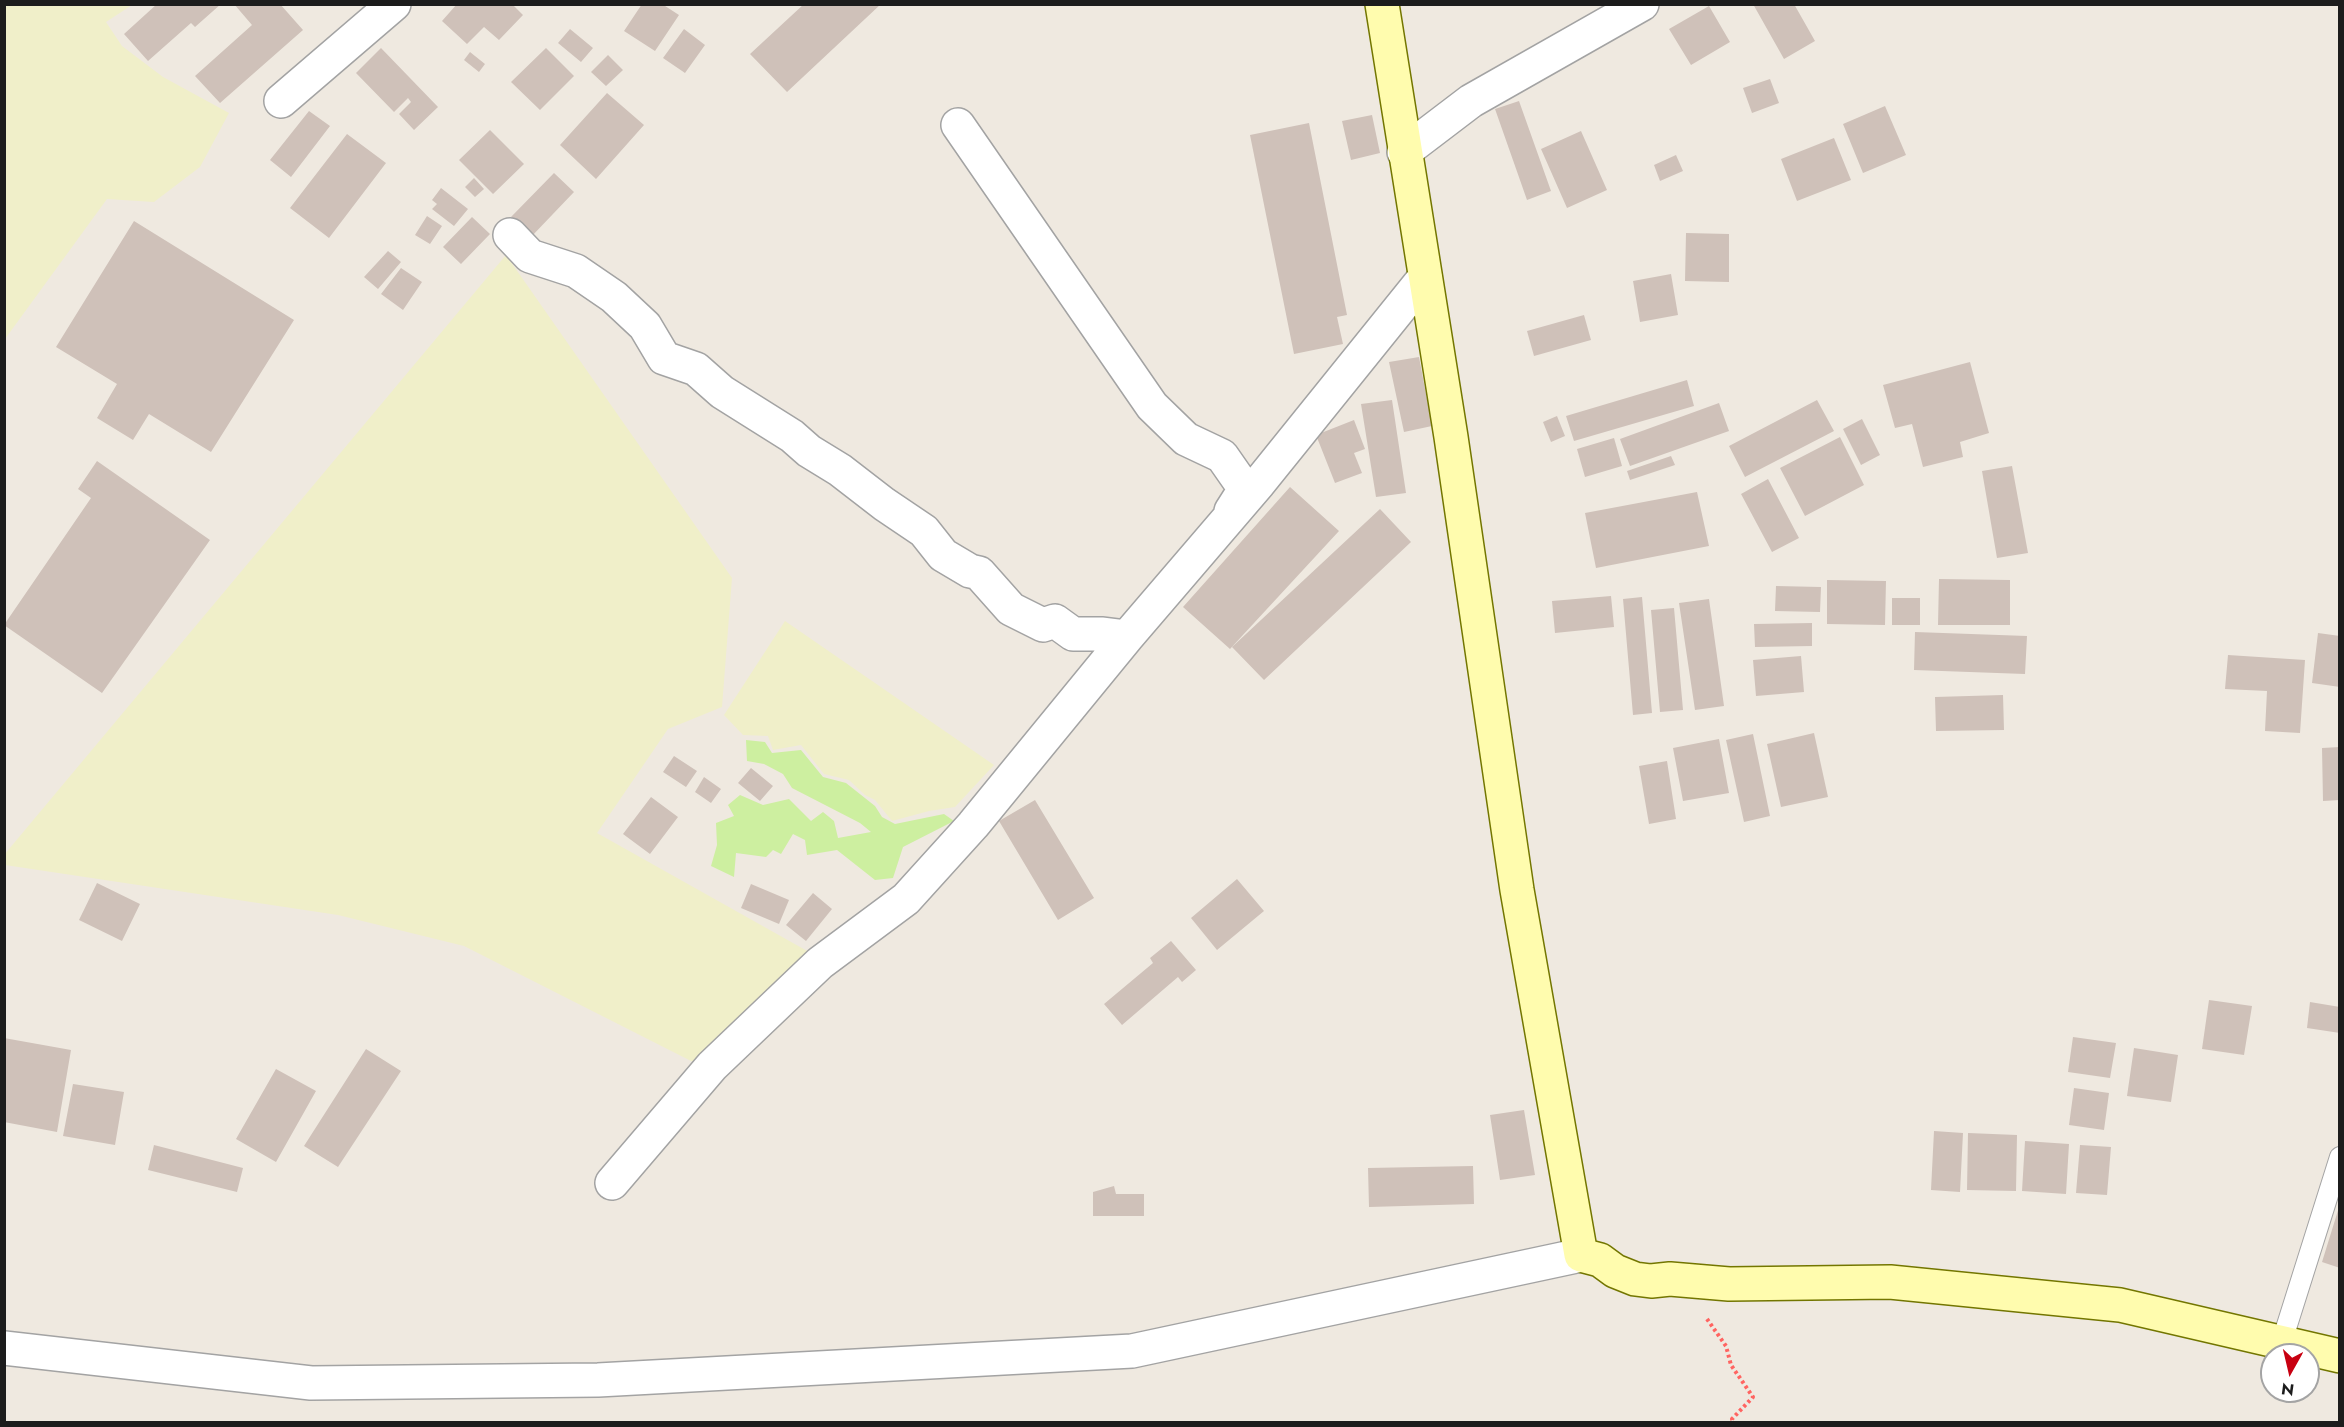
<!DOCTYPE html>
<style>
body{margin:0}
#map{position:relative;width:2344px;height:1427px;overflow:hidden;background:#efe9e0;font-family:Jost,sans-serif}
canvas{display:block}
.frame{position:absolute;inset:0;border:6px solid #1c1c1c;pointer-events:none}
.north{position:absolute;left:2260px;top:1343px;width:60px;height:60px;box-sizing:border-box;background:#fff;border:2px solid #a4a4a4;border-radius:50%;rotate:188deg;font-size:16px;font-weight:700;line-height:24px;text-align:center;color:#1c1c1c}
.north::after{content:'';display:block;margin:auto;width:21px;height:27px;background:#c80011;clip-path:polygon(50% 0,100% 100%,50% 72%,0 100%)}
</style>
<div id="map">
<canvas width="2344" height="1427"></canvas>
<div class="frame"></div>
<div class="north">N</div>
</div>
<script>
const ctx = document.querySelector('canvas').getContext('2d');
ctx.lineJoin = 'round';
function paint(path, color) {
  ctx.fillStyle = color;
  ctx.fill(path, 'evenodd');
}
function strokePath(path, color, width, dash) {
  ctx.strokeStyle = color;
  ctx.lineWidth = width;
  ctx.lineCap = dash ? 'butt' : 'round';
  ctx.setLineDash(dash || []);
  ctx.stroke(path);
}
const farmland = new Path2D(`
 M5,4l127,1 -26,17 16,24 41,31 66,36 -29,54 -46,35 -47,-3 -102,140z
 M506,255l226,323 -10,129 -54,22 -71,104 212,119 -114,111 -231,-117 -126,-31 -333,-50 -1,-10z
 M785,621l209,144 -39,42 -26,4 -37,10 -17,-21 -10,-5 -16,-15 -25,-6 -23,-29 -28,5 -5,-14 -25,-1 -19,-20z`);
const grass = new Path2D(`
 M746,740l19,2 7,11 29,-3 22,27 23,6 29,23 7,11 13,7 49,-10 10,7 -51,26 -10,31 -18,2 -38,-30 -30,5 -2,-15 -12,-6 -12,20 -8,-4 -7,7 -30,-4 -2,24 -23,-11 6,-21 -1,-22 18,-7 -6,-11 12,-10 23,10 26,-6 22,22 12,-9 11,9 4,17 33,-6 -11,-9 -68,-35 -9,-14 -19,-10 -17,-3z`);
const building = new Path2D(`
 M157,4h64l-26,23 -4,-4 -43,38 -24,-27z
 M234,4h46l23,26 -83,73 -25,-27 57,-51z
 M457,4h55l11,11 -24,25 -15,-13 -17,17 -25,-23z
 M642,4h20l17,11 -24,36 -31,-20z
 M804,4h77l-94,88 -37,-38z
 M1753,4h41l21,37 -31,18z
 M1709,6l21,36 -39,23 -22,-36z
 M570,29l23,19 -12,14 -23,-19z
 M684,29l21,16 -20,28 -22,-15z
 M381,48l57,59 -24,23 -15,-16 12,-12 -3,-4 -14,14 -38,-39z
 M546,48l28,28 -34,34 -29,-28z
 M470,52l15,12 -6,8 -15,-12z
 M608,55l15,15 -17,16 -15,-14z
 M1770,79l9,24 -27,10 -9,-25z
 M607,93l37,32 -48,54 -36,-34z
 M1519,101l32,90 -24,9 -32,-91z
 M1885,106l21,49 -43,18 -20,-49z
 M309,111l21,15 -39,51 -21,-17z
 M1372,115l8,38 -29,7 -9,-39z
 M1309,123l38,192 -10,2 6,27 -49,10 -44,-219z
 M490,130l34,34 -31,30 -34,-34z
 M1581,131l26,59 -40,18 -26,-59z
 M347,134l39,29 -57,75 -39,-30z
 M1834,138l17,42 -54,21 -16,-42z
 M1676,155l7,16 -23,10 -6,-16z
 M554,173l20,19 -43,45 -20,-20z
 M474,178l10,11 -9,8 -10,-10z
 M441,188l27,21 -14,17 -22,-17 5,-5 -5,-4z
 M427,216l15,10 -12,18 -15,-9z
 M472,217l18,17 -29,30 -18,-17z
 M134,221l160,99 -83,132 -62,-38 -16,26 -36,-22 20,-34 -61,-37z
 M1686,233l43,1v48l-44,-1z
 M388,251l13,11 -23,27 -14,-12z
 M401,268l21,14 -19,28 -22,-16z
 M1671,274l7,41 -38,7 -7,-41z
 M1584,315l7,25 -57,16 -7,-25z
 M1419,357l13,69 -28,6 -15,-70z
 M1970,362l19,71 -29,9 3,15 -40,10 -11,-43 -17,4 -12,-43z
 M1687,380l7,26 -120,35 -8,-25z
 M1392,400l14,93 -30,4 -15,-93z
 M1817,400l17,31 -89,46 -16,-31z
 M1719,403l10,28 -99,35 -10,-27z
 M1557,416l8,20 -14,6 -8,-20z
 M1862,419l18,36 -19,10 -18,-36z
 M1354,420l11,29 -11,4 8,20 -27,10 -19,-48z
 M1840,437l24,48 -59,31 -25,-48z
 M1614,438l8,28 -37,11 -8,-28z
 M1671,456l4,9 -45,15 -3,-9z
 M97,461l113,79 -108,153 -98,-68 87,-127 -13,-9z
 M2012,466l16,87 -31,5 -15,-87z
 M1768,479l31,59 -27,14 -31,-58z
 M1290,487l49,44 -109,118 -47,-42z
 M1697,492l12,54 -113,22 -11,-55z
 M1380,509l31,33 -147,138 -32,-33z
 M1939,579l71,1v45h-72z
 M1827,580l59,1 -1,44 -58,-1z
 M1776,586l45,1 -1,25 -45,-1z
 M1611,596l3,31 -59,6 -3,-32z
 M1642,597l10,116 -19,2 -10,-116z
 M1892,598h28v27h-28z
 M1709,599l15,107 -29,4 -16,-107z
 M1674,608l9,102 -23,2 -9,-102z
 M1812,623v23l-57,1 -1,-23z
 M1915,632l112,4 -2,38 -111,-4z
 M2318,633l22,3v51l-28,-4z
 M2228,655l77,5 -5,73 -35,-2 2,-40 -42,-2z
 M1801,656l3,36 -48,4 -3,-36z
 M2003,695l1,35 -68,1 -1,-34z
 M1814,733l14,64 -47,10 -14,-63z
 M1753,734l17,82 -26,6 -18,-82z
 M1719,739l10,54 -46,8 -10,-53z
 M2340,747v53l-17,1 -1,-53z
 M674,756l23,15 -11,16 -23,-15z
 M1667,761l9,58 -27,5 -10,-58z
 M751,768l22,18 -13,15 -22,-18z
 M704,777l17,12 -10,14 -16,-11z
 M651,797l27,20 -28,37 -27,-20z
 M1035,800l59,98 -36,22 -59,-99z
 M1237,879l27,32 -47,39 -26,-32z
 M97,883l43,21 -18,37 -43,-21z
 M751,884l38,16 -10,24 -38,-16z
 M813,893l19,16 -26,32 -20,-16z
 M1171,941l25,29 -14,12 -4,-5 -56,48 -18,-21 49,-41 -3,-5z
 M2209,1000l43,6 -8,49 -42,-6z
 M2310,1002l30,5v26l-33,-5z
 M2073,1037l43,6 -6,35 -42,-6z
 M4,1038l67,12 -14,82 -53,-10z
 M2134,1048l44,7 -7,47 -44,-6z
 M366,1049l35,22 -63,96 -34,-21z
 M276,1069l40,22 -40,71 -40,-23z
 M73,1084l51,8 -9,53 -52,-9z
 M2074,1088l35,5 -5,37 -35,-5z
 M1524,1110l11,65 -35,5 -10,-65z
 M1934,1131l29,2 -3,59 -29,-2z
 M1968,1133l49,2 -1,56 -49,-1z
 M2025,1141l44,3 -3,50 -44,-3z
 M154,1145l89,23 -6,24 -89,-22z
 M2080,1145l31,2 -4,48 -31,-2z
 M1473,1166l1,38 -105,3 -1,-39z
 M1114,1186l2,8h28v22h-51v-24z
 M2340,1204v64l-18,-6z`);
const path = new Path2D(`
 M1707,1319l19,27 5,19 22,32 -21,22 1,3`);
const service = new Path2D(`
 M2282,1341l58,-184`);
const minor = new Path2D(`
 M281,101l113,-97
 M958,125l194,281 34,33 36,17 23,33 -14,22
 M1404,152l67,-51 171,-97
 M510,235l20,21 46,15 38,26 31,29 19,32 32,11 26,23 70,44 17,15 31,19 44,34 40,27 19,24 27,16 9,2 32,36 32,16 12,-4 18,13h30l24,3
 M612,1183l100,-117 108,-103 86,-64 67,-74 154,-188 132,-154 166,-206
 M4,1348l307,35 287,-3 534,-29 449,-96`);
const secondary = new Path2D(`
 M1382,4l69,433 66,453 64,365 19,5 15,11 20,8 16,2 19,-2 59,5 161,-2 230,23 220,51`);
paint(farmland, '#f0efc9');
paint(grass, '#cdefa0');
paint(building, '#cfc1b9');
strokePath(service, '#a3a3a3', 22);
strokePath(minor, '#a3a3a3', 36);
strokePath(secondary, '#737600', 36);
strokePath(path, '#ff6461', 4, [3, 3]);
strokePath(service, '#fff', 20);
strokePath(minor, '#fff', 33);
strokePath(secondary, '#fffcae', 33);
</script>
